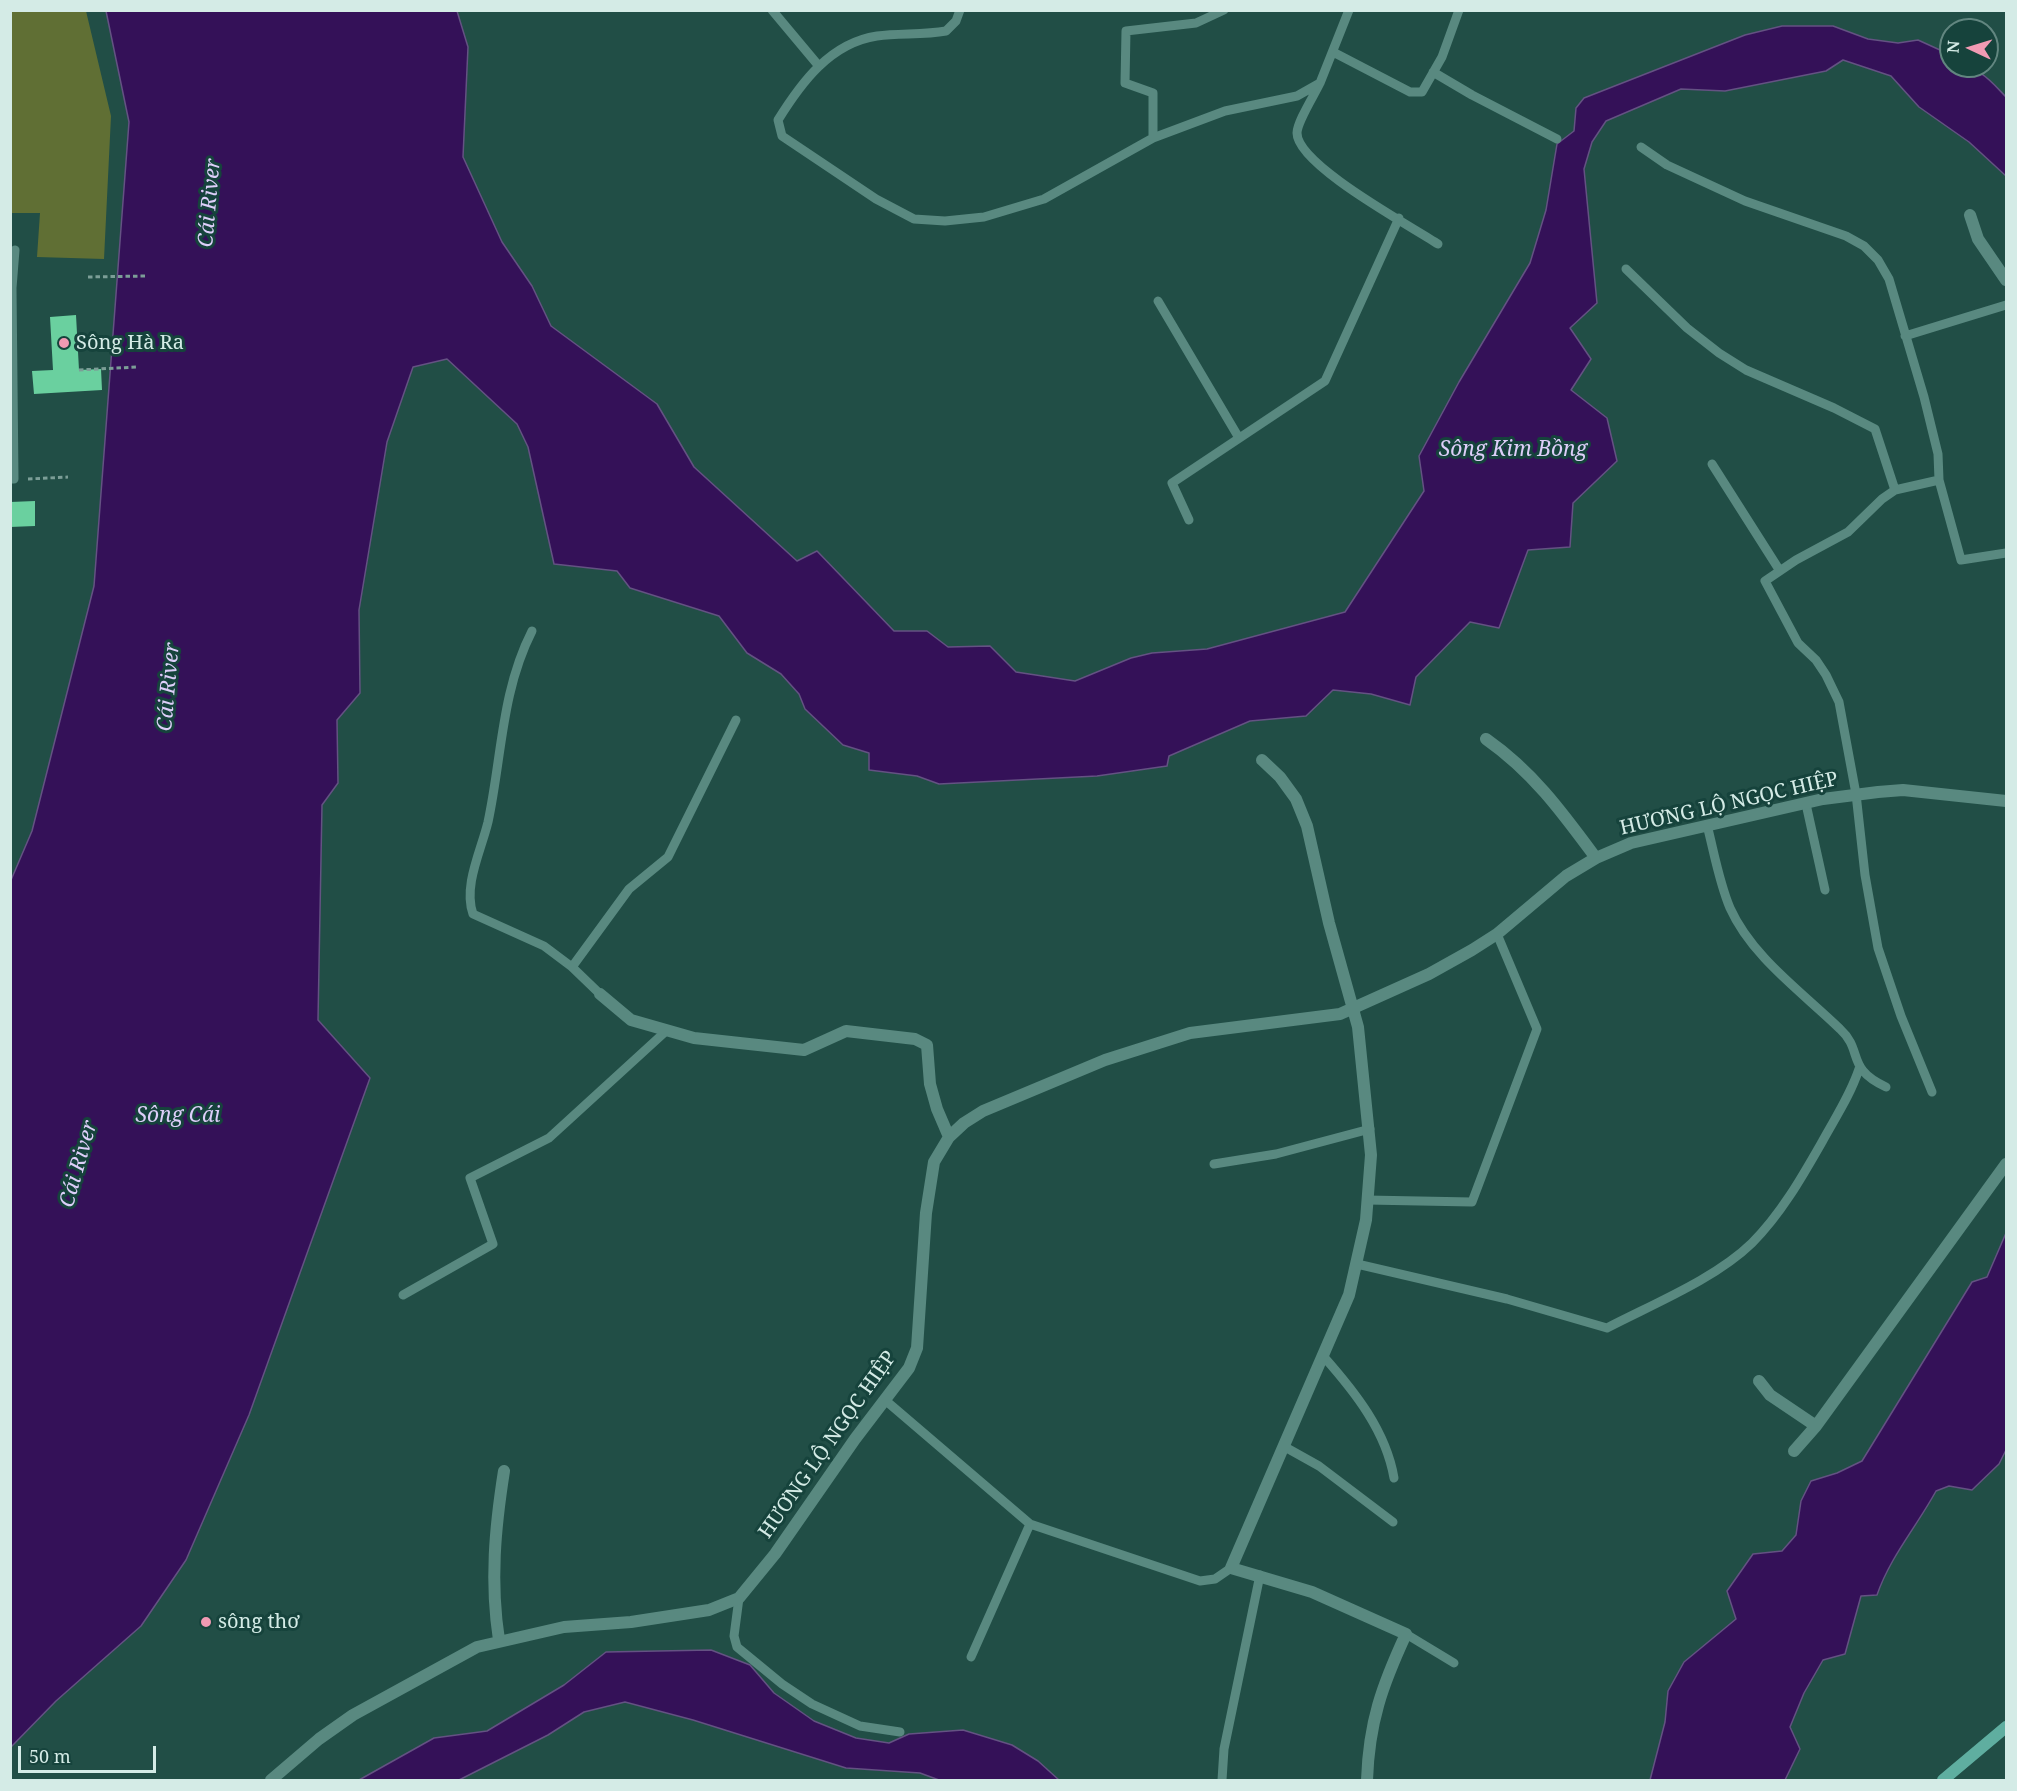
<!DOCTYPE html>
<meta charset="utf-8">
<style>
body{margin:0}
#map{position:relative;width:2017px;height:1791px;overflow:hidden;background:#214e46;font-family:"Noto Serif",serif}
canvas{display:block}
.frame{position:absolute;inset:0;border:12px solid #d4ebe6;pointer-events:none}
.north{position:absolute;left:1939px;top:18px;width:60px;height:60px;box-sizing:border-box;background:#16433c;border:2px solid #628680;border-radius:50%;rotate:274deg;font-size:16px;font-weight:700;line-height:24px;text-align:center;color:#d4ebe6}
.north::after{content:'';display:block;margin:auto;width:21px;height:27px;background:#f19ab3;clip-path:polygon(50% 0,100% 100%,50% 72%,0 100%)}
.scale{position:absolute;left:18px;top:1746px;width:138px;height:27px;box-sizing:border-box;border:3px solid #d4ebe6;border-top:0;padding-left:8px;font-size:18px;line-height:21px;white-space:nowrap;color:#d4ebe6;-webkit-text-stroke:4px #16433c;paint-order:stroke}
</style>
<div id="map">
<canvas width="2017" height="1791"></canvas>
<div class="frame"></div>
<div class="north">N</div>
<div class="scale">50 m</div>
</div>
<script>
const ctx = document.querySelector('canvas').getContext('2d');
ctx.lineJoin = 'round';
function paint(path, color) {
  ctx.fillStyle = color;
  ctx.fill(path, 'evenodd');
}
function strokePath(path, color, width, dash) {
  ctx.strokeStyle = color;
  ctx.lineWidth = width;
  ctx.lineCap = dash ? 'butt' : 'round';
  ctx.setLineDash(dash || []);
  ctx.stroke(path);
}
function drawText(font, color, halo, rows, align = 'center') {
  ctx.font = font + ' "Noto Serif",serif';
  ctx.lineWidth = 6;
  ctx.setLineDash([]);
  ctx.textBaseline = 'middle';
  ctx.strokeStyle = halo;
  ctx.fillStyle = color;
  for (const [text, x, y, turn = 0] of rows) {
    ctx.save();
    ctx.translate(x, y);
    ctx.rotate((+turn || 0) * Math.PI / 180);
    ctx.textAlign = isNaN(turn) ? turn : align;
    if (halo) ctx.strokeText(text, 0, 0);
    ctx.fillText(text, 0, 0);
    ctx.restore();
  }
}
const green = new Path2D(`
 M11,10l75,1 25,105 -7,143 -67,-2 3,-44h-29z`);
const water = new Path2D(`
 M106,11h351l11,36 -5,110 39,85 30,44 19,40 106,78 37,63 103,94 20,-10 77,80h33l21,16 42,-1 26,26 59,9 56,-23 21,-5 55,-4 138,-37 79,-121 -5,-35 40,-74 71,-119 16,-53 11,-66 17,-13 2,-23 8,-10 161,-63 37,-9h51l35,13 30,4 20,-3 33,15v11c28,0 37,12 55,31v79l-37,-34 -50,-35 -28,-31 -48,-16 -17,11 -101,20 -44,-2 -75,32 -14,21 -8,27 13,134 -27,25 21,31 -20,31 36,28 10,43 -44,42 -3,44 -42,3 -29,78 -29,-6 -54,55 -6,28 -39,-11 -38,-4 -27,26 -56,5 -81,35 -2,10 -70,10 -158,8 -22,-8 -48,-6v-17l-26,-8 -38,-36 -6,-15 -18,-20 -34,-21 -28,-37 -89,-28 -13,-17 -63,-7 -26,-117 -11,-23 -70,-65 -34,8 -26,75 -28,168 1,83 -23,27 1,63 -16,22 -4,215 52,58 -121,337 -63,145 -45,66 -85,75 -45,46v-867l21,-49 62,-245 35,-464z
 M2006,1233v217l-7,14 -27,26 -23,-4 -13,5c-19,35 -46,66 -59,104l-16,1 -16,58 -22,6 -19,33 -14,34 10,22 -15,31h-135l15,-58 3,-31 16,-29 52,-43 -9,-28 26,-37 29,-3 14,-16 5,-34 10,-20 26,-8 25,-12 110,-179 15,-5z
 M711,1650l39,15 24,28 40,28 42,17 33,5 20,-9 54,-4 49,15 26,16 21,19h-120l-19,-7 -74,-5 -153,-48 -68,-18 -41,10 -36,23 -89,45h-100l75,-42 53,-7 77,-46 42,-33z`);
const building = new Path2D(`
 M76,315l3,55 22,-1 1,21 -68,4 -2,-23 21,-1 -3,-53z
 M35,501v25l-25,1v-25z`);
const path = new Path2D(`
 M88,277l57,-1
 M79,370l58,-3
 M28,479l40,-2`);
const lane = new Path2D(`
 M772,10l46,55
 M960,10l-4,11 -10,10c-23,4 -46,2 -69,5 -47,7 -76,47 -99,84l4,16 94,63 38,20 31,2 39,-4 60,-18 109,-61 72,-27 72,-15 23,-13 29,-73
 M1333,52l77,40h12l20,-35 17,-47
 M1433,72l39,23 85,44
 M1320,83c-5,11 -23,39 -23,50 0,32 114,93 141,111
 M1153,138v-45l-28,-10 1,-52 70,-8 28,-13
 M1641,147l26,18 78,36 101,35 18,10 14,14 11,19 35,118 14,57 1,26
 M1626,269l61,59 32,25 27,17 88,38 41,21 20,61
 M1158,301l81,137
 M1905,336l101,-31
 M1712,464l68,107
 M10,479h4l-2,-191 3,-38
 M1189,520l-17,-37 153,-102 74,-163
 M532,631c-31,61 -30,126 -44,191 -7,29 -25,64 -15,92l71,32 28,21 28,27
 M1806,804l19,86
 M1707,825c7,27 12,57 23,83 22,49 72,84 110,121 24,22 5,39 46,58
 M572,967l57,-78 39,-32 68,-137
 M1932,1092l-31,-76 -23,-68 -13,-73 -9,-81 -17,-92 -13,-27 -10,-15 -18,-17 -33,-62 31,-21 52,-28 34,-33 13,-9 44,-10 22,80 45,-7
 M1214,1164l62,-10 94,-25
 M1367,1200l105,2 65,-173 -40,-95
 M1357,1264l150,35 100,29c46,-24 108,-49 145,-85 29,-29 50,-66 70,-101 13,-24 28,-46 37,-73
 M403,1295l90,-51 -23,-66 79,-40 116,-106
 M1324,1357c31,35 62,74 70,121
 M885,1400l145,124 170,57 15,-2 16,-11
 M1285,1447l34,19 74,56
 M739,1598l-5,38 3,11 45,37 30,20 48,22 40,6
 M1406,1634l48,29
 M971,1657l59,-133
 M1222,1780l2,-31 36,-174`);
const street = new Path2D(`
 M1970,215l8,24 28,41
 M1486,739c47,33 76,73 110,119
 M1262,760l18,17 16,22 11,27 22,97 29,104 13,128 -5,65 -17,75 -118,273 81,24 94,42c-24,52 -37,88 -39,146
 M600,994l31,26 63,18 110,12 42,-19 69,8 12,6 3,39 7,25 12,28
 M1759,1381l11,14 46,31
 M1794,1451l22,-25 190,-262
 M499,1640c-9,-58 -4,-112 5,-169
 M271,1780l48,-41 34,-24 124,-68 87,-20 67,-5 78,-12 30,-12 36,-44 80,-115 54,-71 8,-20 9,-135 8,-51 15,-25 15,-14 19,-12 122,-51 85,-27 150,-19 89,-40 43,-24 25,-16 69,-58 30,-18 35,-15 192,-44 55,-7 25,-2 103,11`);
const secondary = new Path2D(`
 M1943,1780l63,-53`);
const markers = [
 [64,343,6,"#f19ab3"],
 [206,1622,6,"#f19ab3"]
];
const poiNames = [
 ["Sông Hà Ra",76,343],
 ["sông thơ",218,1622]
];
const streetNames = [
 ["HƯƠNG LỘ NGỌC HIỆP",1729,804,-13],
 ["HƯƠNG LỘ NGỌC HIỆP",828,1445,-55]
];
const waterNames = [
 ["Cái River",210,203,-85],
 ["Sông Kim Bồng",1513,450],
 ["Cái River",169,687,-85],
 ["Sông Cái",178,1116],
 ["Cái River",79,1164,-74]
];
paint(green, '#606f34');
paint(water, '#341158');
strokePath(water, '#645283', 1.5);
paint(building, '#6ad09f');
strokePath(path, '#7c9e97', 3, [4.5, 3]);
strokePath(lane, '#598980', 9);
strokePath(street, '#598980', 12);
strokePath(secondary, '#5faea0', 12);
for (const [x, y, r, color] of markers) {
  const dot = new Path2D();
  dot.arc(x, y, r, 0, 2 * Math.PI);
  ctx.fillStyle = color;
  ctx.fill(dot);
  strokePath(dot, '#16433c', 2);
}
drawText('20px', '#d4ebe6', '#16433c', poiNames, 'left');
drawText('20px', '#d4ebe6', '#16433c', streetNames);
drawText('italic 21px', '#ddcef9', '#16433c', waterNames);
</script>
